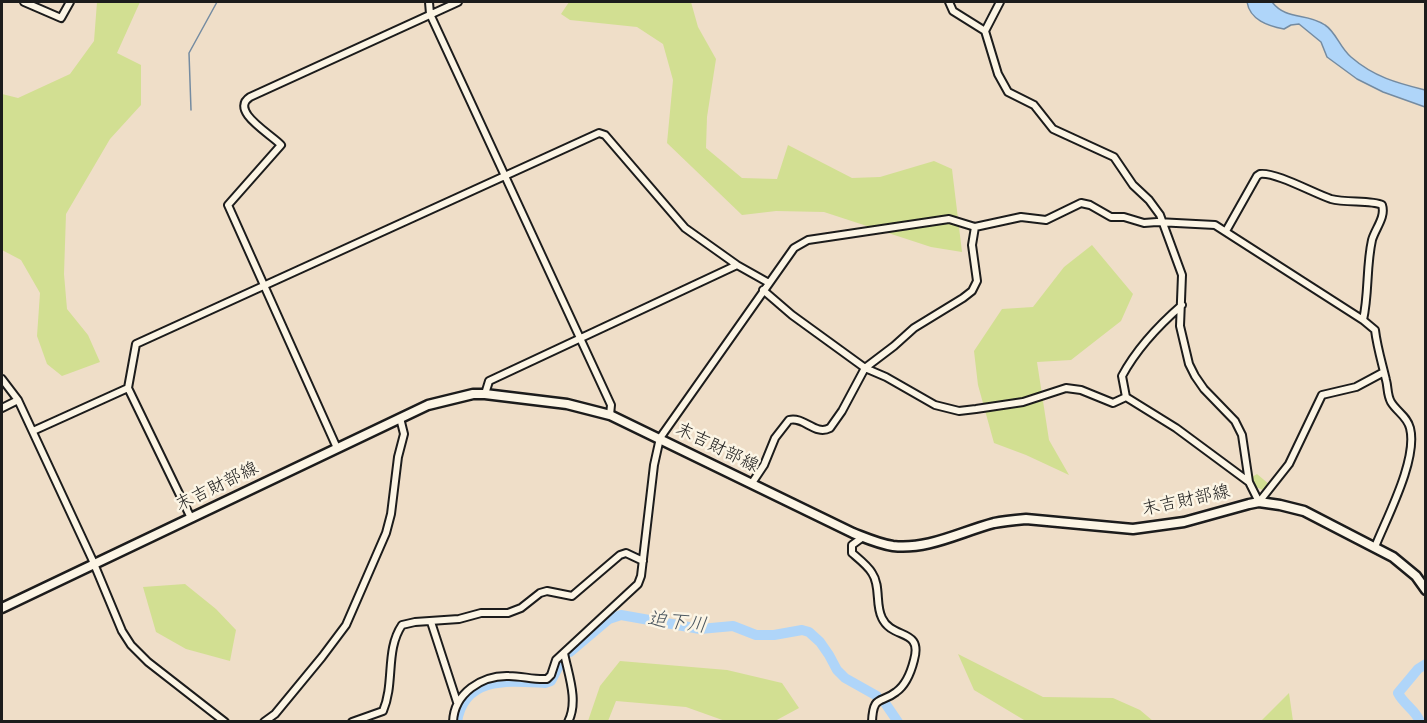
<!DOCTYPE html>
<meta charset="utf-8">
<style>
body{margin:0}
#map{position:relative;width:1427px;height:723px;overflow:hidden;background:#efdec8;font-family:Sriracha,sans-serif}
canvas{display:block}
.frame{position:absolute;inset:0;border:3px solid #1c1c1c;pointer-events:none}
</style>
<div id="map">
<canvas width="1427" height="723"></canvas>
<div class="frame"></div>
</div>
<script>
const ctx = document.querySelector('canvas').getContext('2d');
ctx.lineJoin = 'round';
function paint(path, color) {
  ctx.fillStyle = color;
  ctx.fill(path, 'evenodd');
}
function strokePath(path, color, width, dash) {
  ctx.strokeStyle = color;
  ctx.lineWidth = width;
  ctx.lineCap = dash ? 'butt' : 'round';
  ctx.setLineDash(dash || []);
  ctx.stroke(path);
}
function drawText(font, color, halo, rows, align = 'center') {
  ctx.font = font + ' Sriracha,"Klee One",sans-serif';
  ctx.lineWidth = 5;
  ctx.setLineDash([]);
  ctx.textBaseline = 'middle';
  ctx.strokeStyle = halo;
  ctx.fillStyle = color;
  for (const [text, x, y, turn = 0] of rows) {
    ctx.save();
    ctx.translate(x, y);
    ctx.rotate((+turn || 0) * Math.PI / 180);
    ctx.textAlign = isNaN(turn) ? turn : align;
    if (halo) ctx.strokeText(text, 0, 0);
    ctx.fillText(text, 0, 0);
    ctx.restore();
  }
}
const green = new Path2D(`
 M97,2h43l-23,51 24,12v40l-31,34 -44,75 -2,60 3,35 21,26 12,27 -38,14 -15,-12 -10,-28 3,-43 -19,-33 -19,-10v-156l16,4 52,-24 24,-33z
 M569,2h122l7,25 18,32 -9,58 -1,31 36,30 35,1 11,-34 64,33 28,-1 54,-16 18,8 10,83 -31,-5 -107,-35 -48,-1 -34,4 -75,-72 6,-63 -10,-36 -26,-17 -67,-7 -9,-6z
 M1092,245l41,49 -12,27 -50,39 -34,2 12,78 20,35 -43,-20 -32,-12 -16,-58 -4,-34 28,-42 31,-2 31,-40z
 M1257,474l13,11 -7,5 -7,-3 -4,-10z
 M185,584l31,25 20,21 -6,31 -44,-12 -30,-17 -13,-45z
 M958,654l85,43 70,1 27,12 13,11 -129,-1 -50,-30z
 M620,661l107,9 55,13 17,25 -24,13 -47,1 -42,-15 -70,-6 -8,20h-20l12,-35z
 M1289,693l4,28h-32z`);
const water = new Path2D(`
 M1247,2h25c15,19 34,10 53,23 11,7 15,23 26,32 23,20 46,26 74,33v17l-42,-15 -26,-13 -30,-22 -6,-15 -22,-18 -8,1 -7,4c-16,-3 -34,-9 -37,-27z`);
const stream = new Path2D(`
 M191,110l-2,-57 28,-51`);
const river = new Path2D(`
 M570,652l39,-33 12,-4 79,14 33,-3 23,9h18l28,-5 7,2 11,10 9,13 8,15 8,8 32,18
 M885,703l13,19
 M457,722c7,-47 54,-41 88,-39l6,-2 10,-19
 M1420,722c-4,-12 -16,-17 -22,-29l20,-24 8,-5`);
const minor = new Path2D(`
 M24,2l37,16 9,-16
 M429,2l1,12 181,391 -1,10
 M949,2l4,9 32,20 13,43 10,18 26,13 19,24 61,28 19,28 16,15 11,15 22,60 -2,51 9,38 6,12 9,13 31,32 7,14 7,47 10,20 30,-38 33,-69 34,-8 28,-15
 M985,31l15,-29
 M1226,231l31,-55 3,-2c16,-2 53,19 71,25 15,4 41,1 51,6 4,12 -7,24 -10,35 -6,27 -3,54 -9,80
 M763,290l29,25 73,53 21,9 49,28 24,6 17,-2 47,-7 43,-14 15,2 32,13 13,-6
 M1182,305c-23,20 -46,45 -60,71l4,21 50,31 73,54
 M2,379l16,21 74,159 30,72 9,14 17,17 77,60
 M485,394l4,-13 248,-116
 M2,408l16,-8
 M33,431l95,-43
 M337,448l-109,-243 53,-60c-10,-11 -52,-34 -31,-48l208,-95
 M752,483l12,-18 11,-27 14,-18c15,-4 26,16 41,8l12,-17 23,-43 29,-22 20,-18 49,-30 9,-7 5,-10 -5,-36 3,-18
 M191,518l-63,-130 8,-44 463,-211 6,2 80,93 52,37 32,18
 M863,537l-11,8v8c7,6 16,13 20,20 9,13 3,32 10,45 10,22 41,10 32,42 -3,12 -8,25 -18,32 -15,12 -23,2 -24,30
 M431,622l26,80
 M564,653c4,21 15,48 4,69
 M264,722l11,-8 47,-57 24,-32 40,-92 5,-19 7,-57 6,-23 -4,-16
 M352,722l31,-11c12,-28 2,-61 19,-86l13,-3 44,-3 22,-6h27l13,-5 19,-15 7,-2 25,5 48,-41 6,-2 17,8
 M453,722c1,-29 29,-47 56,-46 13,0 25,4 38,3l4,-4 5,-15 82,-76 3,-8 13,-111 6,-27 134,-190 14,-8 141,-21 26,8 46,-10 25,3 35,-17 9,2 21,12h13l20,6 13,-1 58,3 148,95 12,10c2,17 7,33 11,50 2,7 1,15 5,22 6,10 16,14 19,26 8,31 -23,89 -35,119`);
const secondary = new Path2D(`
 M2,608l426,-203 45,-11h12l82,10 43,11 243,118c13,5 26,11 40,13 35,4 67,-14 101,-23 10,-2 21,-3 32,-4l107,10 51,-7 65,-18 10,-2 21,3 24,6 89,46 23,19 10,14`);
const streetNames = [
 ["末吉財部線",717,448,26],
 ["末吉財部線",217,487,-26],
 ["末吉財部線",1186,501,-12]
];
const waterNames = [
 ["迫下川",677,623,7]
];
paint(green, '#d2df92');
paint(water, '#afd5f9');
strokePath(water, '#748ba1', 1.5);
strokePath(stream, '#748ba1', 1.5);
strokePath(river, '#afd5f9', 10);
strokePath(minor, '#1c1c1c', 10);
strokePath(secondary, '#1c1c1c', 13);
strokePath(minor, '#fcf5e5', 6);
strokePath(secondary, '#fcf5e5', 8);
drawText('18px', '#1c1c1c', '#fcf5e5', streetNames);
drawText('italic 20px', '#48545e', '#fcf5e5', waterNames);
</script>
